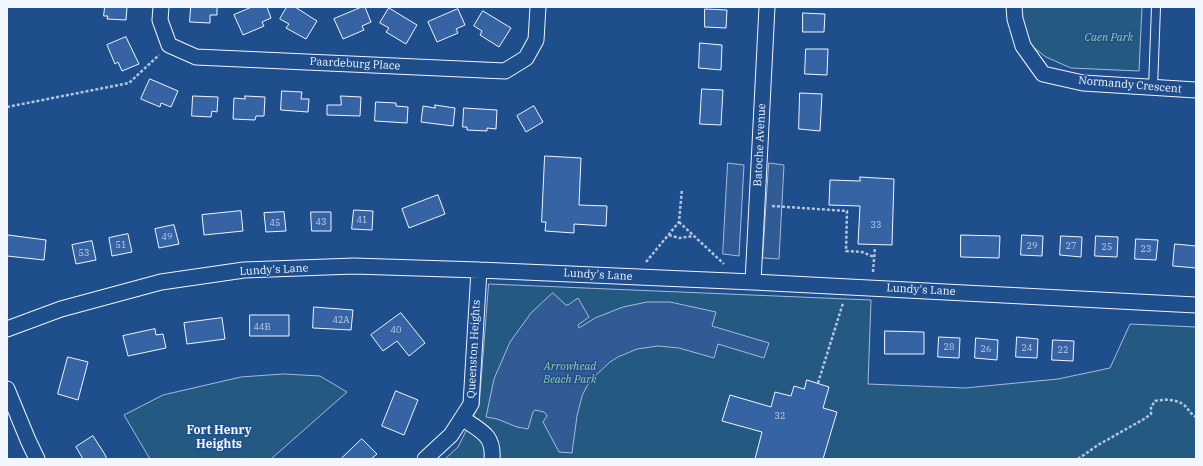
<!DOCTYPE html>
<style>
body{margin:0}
#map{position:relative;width:1203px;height:466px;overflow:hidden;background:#1f4e8c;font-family:"IBM Plex Serif",serif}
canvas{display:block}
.frame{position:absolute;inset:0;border:8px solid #f2f6ff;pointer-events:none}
</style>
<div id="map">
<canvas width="1203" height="466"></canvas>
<div class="frame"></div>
</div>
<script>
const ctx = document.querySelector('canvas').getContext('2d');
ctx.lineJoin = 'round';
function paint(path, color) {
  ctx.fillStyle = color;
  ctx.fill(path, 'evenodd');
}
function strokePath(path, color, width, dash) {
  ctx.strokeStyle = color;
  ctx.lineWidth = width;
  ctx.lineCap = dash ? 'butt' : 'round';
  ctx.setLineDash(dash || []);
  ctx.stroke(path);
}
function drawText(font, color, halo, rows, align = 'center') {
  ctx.font = font + ' "IBM Plex Serif",serif';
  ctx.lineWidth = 3;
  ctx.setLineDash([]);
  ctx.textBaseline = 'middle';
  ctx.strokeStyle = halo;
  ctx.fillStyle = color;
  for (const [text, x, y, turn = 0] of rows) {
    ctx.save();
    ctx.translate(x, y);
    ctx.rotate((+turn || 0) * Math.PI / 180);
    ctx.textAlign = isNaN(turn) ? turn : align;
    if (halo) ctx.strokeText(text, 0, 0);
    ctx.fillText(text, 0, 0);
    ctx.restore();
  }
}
const green = new Path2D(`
 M1021,7h121l-3,64 -68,-3 -25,-11 -17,-13 -8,-23z
 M489,284l382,16 -3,84 97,4 93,-9 52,-11 20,-44 66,3v132h-751l13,-12 21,-42z
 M284,374l36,2 27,16 -76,67h-121l-26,-44 39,-20 78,-18z`);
const parking = new Path2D(`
 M728,163l16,2 -5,91 -16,-2z
 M769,163l15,2 -5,94 -16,-1z
 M553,293l13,12h2l10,-7 11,19 -11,8 1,3 16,-10 28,-11 24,-5h23l46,10 -4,14 57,17 -5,15 -46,-14 -4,14 -35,-10 -21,-2 -21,3 -19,8 -8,5 -15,14 -8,10 -5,10 -5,20 -5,37 -13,-1 -16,-30 4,-6 -1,-2 -2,-2 -9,-2 -2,2 -5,17 -11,-2 -20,-8 -11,-2 8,-38 16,-37 21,-29z`);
const building = new Path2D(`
 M105,7h22l-1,13 -19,-1 1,-3h-4z
 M191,7h26v8h-7v8l-20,-1z
 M252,7h15l4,11 -9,4 2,4 -21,9 -9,-20z
 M287,7h8l22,14 -11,18 -20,-11 3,-4 -9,-5z
 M362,7h3l6,15 -9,4 2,4 -21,9 -9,-20z
 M389,8l28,17 -11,19 -20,-12 3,-4 -9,-5z
 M458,9l7,16 -9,4 2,4 -21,9 -9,-20z
 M705,9l22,1 -1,18 -21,-1z
 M483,11l28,17 -12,19 -19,-12 2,-4 -8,-5z
 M803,13l22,1 -1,18h-21z
 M126,37l13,27 -17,7 -4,-9 -3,2 -8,-19z
 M700,43l22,2 -1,25 -22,-2z
 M806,49h22l-1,26 -22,-1z
 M150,79l28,12 -7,16 -10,-4 -1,4 -19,-8z
 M702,89l21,1 -2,35 -21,-1z
 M282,91l20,1 -1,7h8l-1,13 -27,-2z
 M800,93l22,1 -2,37 -21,-2z
 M193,96l25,1 -1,15 -5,-1 -1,6 -19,-1z
 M245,96l20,1 -1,19h-8l-1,4 -22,-1 1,-21 11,1z
 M341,96l20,1 -1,19 -33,-1v-10h14z
 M376,102l20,1v3l12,1 -1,16 -32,-2z
 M435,105l20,3 -2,18 -32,-4 2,-16 12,2z
 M534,106l9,16 -17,10 -9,-16z
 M464,108l33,2 -1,19 -9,-1v3l-20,-1v-3h-4z
 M545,156l36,2 -2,47 28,1 -1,20 -32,-2v9l-29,-2 1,-9h-4z
 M860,177l34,2 -2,66 -34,-1 2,-38 -31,-1 1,-25 30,1z
 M438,195l7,19 -36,14 -7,-19z
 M354,210l19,1 -1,19 -20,-1z
 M241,211l2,20 -39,4 -2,-20z
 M284,212l2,19 -20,1 -2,-19z
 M311,212h20v19h-19z
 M174,225l5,19 -20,4 -4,-19z
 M128,234l4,18 -20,4 -3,-18z
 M8,235l38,5 -2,20 -37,-4z
 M961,235l39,1 -1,22 -38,-1z
 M1022,235l21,1 -1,20 -21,-1z
 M1061,236l21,1 -1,20 -21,-2z
 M1096,236l22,1 -1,20 -22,-1z
 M1136,239l22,1 -2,20 -21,-1z
 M92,241l4,19 -20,4 -4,-19z
 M1175,244l21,2v22l-23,-2z
 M314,307l39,3 -2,20 -38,-2z
 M401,313l24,30 -16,13 -12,-15 -14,10 -12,-16z
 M250,315h39v21h-39z
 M222,318l3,21 -38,5 -3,-21z
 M155,329l1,6 7,-1 3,14 -38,8 -5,-20z
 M885,331l39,1v22h-39z
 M939,337l21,1 -1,20 -21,-1z
 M1017,337l21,2 -1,19 -21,-1z
 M976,338l22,2 -1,20 -22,-2z
 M1053,340l21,1 -1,20 -21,-1z
 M68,357l20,5 -10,38 -20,-6z
 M807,380l22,7 -6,21 14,4 -14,47h-68l7,-27 -40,-11 8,-26 41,12 4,-15 16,4 3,-10 10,3z
 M396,391l22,9 -14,35 -22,-9z
 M93,436l11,17 3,6h-24l-7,-12z
 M362,439l15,15 -6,5h-30z`);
const path = new Path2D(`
 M7,107l122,-24 30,-28
 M772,206l75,5 -1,40 16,1 12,5
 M679,222l45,42
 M669,235l10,3 14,-2
 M646,262l33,-40 3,-33
 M873,272l2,-25
 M818,383l25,-80
 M1078,459l20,-14 46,-26 7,-5v-7l4,-6c9,-2 21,-2 29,4 5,4 6,9 12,12`);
const lane = new Path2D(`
 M1153,88l3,-81`);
const street = new Path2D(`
 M161,7l-1,13 9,25 27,12 309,14 21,-13 10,-18 2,-33
 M1014,7l1,12 8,27 20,28 40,9 113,7
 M753,282l14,-275
 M7,329l54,-20 100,-27 83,-12 110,-4 125,4 274,12 443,23
 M7,389l21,51 9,19
 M462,418c18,13 32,16 30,41
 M425,459l26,-24 20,-31 8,-134`);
const numberNames = [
 ["41",362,220],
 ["43",321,222],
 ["45",275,223],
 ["33",876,225],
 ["49",167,237],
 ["51",121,245],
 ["29",1032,246],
 ["27",1071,246],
 ["25",1107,247],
 ["23",1146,249],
 ["53",84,253],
 ["42A",341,320],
 ["44B",262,327],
 ["40",396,330],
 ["28",949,347],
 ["24",1027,348],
 ["26",986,349],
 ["22",1063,350],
 ["32",780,416]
];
const parkNames = [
 ["Caen Park",1109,38],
 ["Arrowhead",570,367],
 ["Beach Park",570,380]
];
const streetNames = [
 ["Paardeburg Place",355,64,3],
 ["Normandy Crescent",1130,85,5],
 ["Batoche Avenue",760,145,-87],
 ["Lundy's Lane",274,270,-3],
 ["Lundy's Lane",598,275,3],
 ["Lundy's Lane",921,290,3],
 ["Queenston Heights",474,349,-87]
];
const neighbourhoodNames = [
 ["Fort Henry",219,431],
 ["Heights",219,445]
];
paint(green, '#245a82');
strokePath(green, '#a8bbd7', 1);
paint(parking, '#305b95');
strokePath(parking, '#a8bbd7', 1);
paint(building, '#3563a3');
strokePath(building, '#f2f6ff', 1);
strokePath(lane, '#f2f6ff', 10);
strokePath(street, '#f2f6ff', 17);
strokePath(path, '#b3c4dc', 2.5, [3, 2]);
strokePath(lane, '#1f4e8c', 8);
strokePath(street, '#1f4e8c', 15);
drawText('9px', '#c3d1e8', null, numberNames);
drawText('italic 11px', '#97c8a6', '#1f4e8c', parkNames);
drawText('11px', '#f2f6ff', '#1f4e8c', streetNames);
drawText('bold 12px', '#f2f6ff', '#1f4e8c', neighbourhoodNames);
</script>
